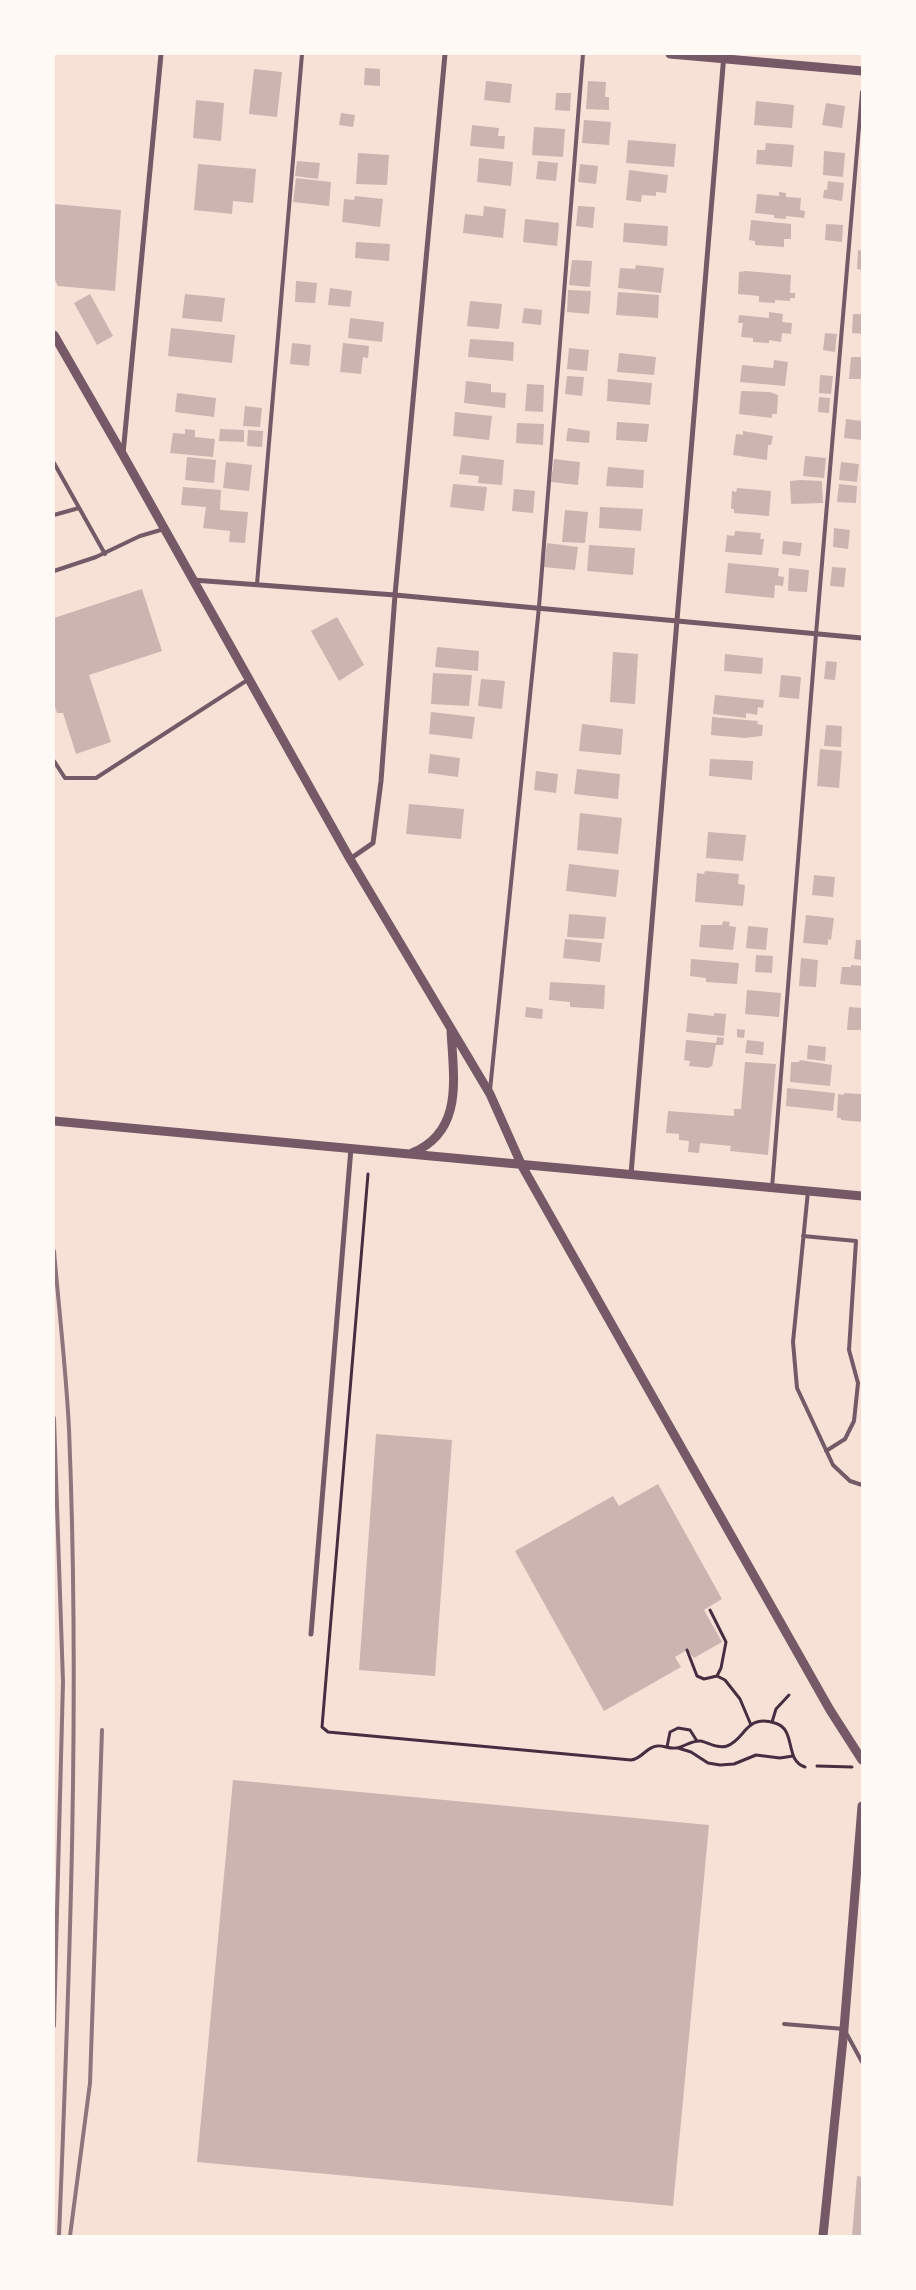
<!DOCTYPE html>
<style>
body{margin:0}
#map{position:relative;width:916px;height:2290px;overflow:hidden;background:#f7e1d7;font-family:Jost,sans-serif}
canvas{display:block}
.frame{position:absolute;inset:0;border:55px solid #fffaf5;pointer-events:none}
</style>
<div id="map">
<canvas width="916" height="2290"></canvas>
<div class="frame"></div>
</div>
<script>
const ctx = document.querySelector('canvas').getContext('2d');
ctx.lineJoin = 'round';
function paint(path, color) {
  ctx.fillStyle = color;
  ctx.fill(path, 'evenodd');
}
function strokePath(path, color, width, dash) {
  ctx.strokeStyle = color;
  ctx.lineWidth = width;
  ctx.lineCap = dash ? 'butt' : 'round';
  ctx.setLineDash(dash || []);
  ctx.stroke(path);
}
const building = new Path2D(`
 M365,68l15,1v17l-16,-1z
 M254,69l28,3 -5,45 -28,-3z
 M486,81l26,3 -2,19 -26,-3z
 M588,81l18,1 -1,15h4v13l-23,-1z
 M556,93h15l-1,18 -15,-1z
 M196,100l28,3 -3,38 -28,-3z
 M756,101l38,4 -2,23 -38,-3z
 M826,103l19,3 -3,22 -20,-3z
 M341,113l14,2 -2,12 -14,-2z
 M584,120l27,2 -2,23 -27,-2z
 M472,125l27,3 -1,8h7l-1,13 -34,-3z
 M534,127l31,2 -2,28 -31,-2z
 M628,140l48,4 -2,23 -48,-4z
 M766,143l28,2 -2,22 -36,-3 1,-14h8z
 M824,151l21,2 -2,24 -20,-2z
 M358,153l31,2 -2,30 -31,-1z
 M479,158l34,4 -2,24 -34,-4z
 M297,161l23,2 -2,16 -23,-3z
 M538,161l20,2 -2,18 -20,-2z
 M198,164l58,5 -3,34 -20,-2 -1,13 -38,-4z
 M580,164l18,2 -2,18 -18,-2z
 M629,170l39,5 -2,18 -10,-1v4l-14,-1 -1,7 -15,-2z
 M296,178l35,4 -2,24 -36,-4z
 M828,181l16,2 -2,18 -19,-3 1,-8h3z
 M779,192l7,1v4l15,1 -1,12 5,1 -1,7 -18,-2v3l-12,-1v-3l-19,-2 2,-19 22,2z
 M355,196l28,3 -3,28 -38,-5 2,-23 10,1z
 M54,204l67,6 -6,81 -57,-5 -4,-8z
 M484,206l22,3 -3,29 -40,-5 2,-19 18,2z
 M578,206l17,1 -2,21 -17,-2z
 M525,219l34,4 -2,23 -34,-4z
 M751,220l40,4v15h-7v8l-29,-2v-4l-6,-1z
 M624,223l44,3 -1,20 -44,-4z
 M826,224l17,1 -1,17 -17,-2z
 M356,242l34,2 -1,17 -34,-3z
 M858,250l4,1v19l-5,-1z
 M572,260l20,1 -2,26 -21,-2z
 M636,265l28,3 -3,25 -43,-5 2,-20 15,1z
 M746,271l45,4 -1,18h5v5h-5v3l-15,-1v3l-16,-1v-6l-21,-2 1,-22z
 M296,281l21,2 -2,20 -20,-1z
 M330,288l22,3 -2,16 -22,-2z
 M568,290l23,1 -2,23 -22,-2z
 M618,292l41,3 -1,23 -42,-3z
 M90,294l23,42 -16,9 -23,-42z
 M185,294l40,4 -3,24 -40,-4z
 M470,301l32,3 -3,25 -32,-3z
 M524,308l18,2 -1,15 -19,-2z
 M769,312l14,2 -1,8 10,1 -1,11 -9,-1 -1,9 -12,-2v3l-16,-1v-4l-12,-1 2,-14h-5l1,-8 30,3z
 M853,314h9v20l-10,-1z
 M350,318l34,4 -2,20 -34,-4z
 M171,328l64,7 -3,28 -64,-7z
 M825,333l12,1 -2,18 -12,-2z
 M470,339l44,3 -1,19 -45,-4z
 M292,343l19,2 -2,21 -19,-2z
 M343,343l26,3 -1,12 -5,-1 -2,17 -21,-2z
 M569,348l20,2 -2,21 -20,-2z
 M619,353l37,4 -2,18 -37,-3z
 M851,357h11v22h-13z
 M774,360l14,2 -3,24 -45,-4 2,-17 31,3z
 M820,375l13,1 -2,18 -12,-1z
 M567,376l17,1 -2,19 -17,-2z
 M608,379l44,4 -2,22 -43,-4z
 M466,381l25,3v8l15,1 -1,15 -41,-5z
 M527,384l17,1 -1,27 -18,-1z
 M741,391l29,1 8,3 -1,19h-5v4l-33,-4z
 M177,393l39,5 -2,19 -39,-5z
 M819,397l11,1 -1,15 -11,-1z
 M245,406l17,2 -2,19 -17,-1z
 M455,412l37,4 -3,24 -36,-4z
 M846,419l16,2v19l-18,-2z
 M617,422l32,2 -2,18 -31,-2z
 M517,423l27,1 -1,21 -27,-2z
 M568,428l22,3 -1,12 -23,-2z
 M185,429l10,1v7l20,2 -2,18 -43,-4 3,-20 12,1z
 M220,429l24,1v12l-25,-1z
 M248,430l15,1 -1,16 -15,-1z
 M743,431l30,5 -2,9h-3l-1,15 -34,-5 3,-21 7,1z
 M462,455l42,5 -2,25 -24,-2 1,-7 -20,-2z
 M805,456l21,2 -2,20 -21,-2z
 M187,457l29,3 -2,23 -29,-3z
 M554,459l26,3 -2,23 -27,-3z
 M226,462l26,3 -3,26 -26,-3z
 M841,462l18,2 -2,18 -18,-2z
 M608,467l36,3 -1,18 -37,-2z
 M801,480l21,1 1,22 -32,1 -1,-23z
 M453,484l34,3 -3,24 -34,-4z
 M839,484l18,2 -1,17 -19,-1z
 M183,487l38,3 -1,20 28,2 -3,31 -16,-1 1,-11 -27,-3 3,-21 -25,-2z
 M737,488l34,3 -2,25 -35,-3v-4h-3l1,-18 4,1z
 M514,489l21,2 -2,22 -21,-2z
 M600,507l43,2 -2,22 -42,-3z
 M565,510l23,2 -3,31 -23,-1z
 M834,528l16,2 -2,19 -15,-2z
 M735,531l26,2 -1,6h4l-2,16 -37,-3 2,-17 7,1z
 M783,541l19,2 -2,13 -18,-2z
 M547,543l31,4 -3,23 -31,-3z
 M589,545l46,3 -2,27 -46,-4z
 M728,563l51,5 -1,8 6,1 -1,9 -8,-1 -1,13 -49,-5z
 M832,567l14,1 -2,19 -14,-1z
 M789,568l20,2 -2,22 -19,-1z
 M142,589l20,62 -73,24 22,67 -35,12 -13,-41h-6l-3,-9v-86z
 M337,617l27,48 -25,16 -28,-50z
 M437,647l42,4 -1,20 -43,-4z
 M613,652l25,2 -3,50 -25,-2z
 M725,654l38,4 -1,16 -38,-3z
 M826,661l11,1 -2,18 -11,-1z
 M433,673l39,2 -3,31 -38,-2z
 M781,675l20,2 -2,22 -20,-2z
 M481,679l24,2 -3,28 -24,-3z
 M715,695l49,5 -1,8 -5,-1 -1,8 -11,-2v5l-33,-4z
 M431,712l44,5 -3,22 -43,-5z
 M712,717l46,4 -1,3 6,1 -1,11 -17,2 -34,-3z
 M582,724l41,5 -2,26 -42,-4z
 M826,725l16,1 -1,21 -17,-1z
 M820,749l22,2 -3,37 -22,-2z
 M430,754l30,4 -2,19 -30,-4z
 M710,759l43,2 -1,19 -43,-4z
 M577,769l43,5 -2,25 -44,-5z
 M536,771l22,3 -2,19 -22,-3z
 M409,804l55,5 -3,30 -55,-5z
 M580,813l42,5 -4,36 -41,-4z
 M708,832l38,3 -3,26 -37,-3z
 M569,864l50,6 -3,27 -50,-6z
 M705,871l34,3 -1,10 7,1 -2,21 -48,-4 2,-29 7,1z
 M814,875l21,2 -2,20 -21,-2z
 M569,914l37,3 -2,22 -37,-2z
 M806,915l28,3 -3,22 -3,-1v6l-25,-2z
 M723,921l7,1 -1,4 7,1 -3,23 -34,-3 2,-22h21z
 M748,926l20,2 -2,22 -20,-2z
 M565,939l37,4 -2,19 -37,-4z
 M856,940h6v20l-8,-1z
 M756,955l17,1 -1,17 -17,-1z
 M801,958l17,2 -2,27 -17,-1z
 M691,959l48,4 -2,21 -31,-2v-4l-16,-2z
 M851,965l11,1v20l-22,-2 2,-17h9z
 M550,982l55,3 -1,24 -34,-2v-5l-21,-2z
 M747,990l34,3 -2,24 -34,-3z
 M526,1007l17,2 -1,10 -17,-2z
 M849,1007l13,1v22h-15z
 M688,1013l26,3v-3l12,1 -2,22 -38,-4z
 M737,1029l8,1 -1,8 -7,-1z
 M717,1037l7,1 -1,7h-7l-4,22 -2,-1 -1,2 -20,-2 1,-5 -6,-1 2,-20 30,3z
 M747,1040l17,2 -1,13 -18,-2z
 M808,1045l18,2 -1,14 -18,-2z
 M800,1060l32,5 -2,21 -40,-4 1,-20h8z
 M745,1062l31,2 -8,91 -38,-4 1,-5 -31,-3 -1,10 -11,-1 1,-11 -10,-1v-6l-13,-1 2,-22 66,5v-7h7z
 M787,1088l48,5 -2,18 -47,-5z
 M844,1093l18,1v28l-21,-2v-2h-4l1,-24 6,1z
 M376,1434l76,6 -17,236 -76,-6z
 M658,1484l64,115 -18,11 18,32 -28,16 -7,-8 -12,7 6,10 -77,44 -89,-160 98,-55 6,10z
 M233,1780l476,45 -36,381 -476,-44z
 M857,2176l5,1v59h-10z`);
const path = new Path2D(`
 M368,1174l-46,553 6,5 303,28c11,-1 15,-13 26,-14 6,-1 12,3 19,2 9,-1 15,-8 25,-7 8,2 17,8 26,5 19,-7 18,-32 48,-23 22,6 9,38 30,44
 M710,1610l16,32 -5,26 -4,8
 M687,1650l10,26 7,3 13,-3 8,4 15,19 11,26
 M772,1722l4,-13 13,-14
 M667,1747l3,-15 8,-4 12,2 7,11
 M678,1748l13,4 17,11 12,2 14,-1 22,-9 24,3 13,-2
 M817,1766l35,1`);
const service = new Path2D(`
 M54,463l51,91
 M54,515l25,-7
 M54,571l42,-14 44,-21 24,-7
 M257,584l45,-530
 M54,761l11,17h31l153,-99
 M490,1090l49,-483 44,-553
 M772,1188l44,-554 46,-542
 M808,1191l-15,151 4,46 36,77 17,16 12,4
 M803,1236l53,5 -7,109 9,33 -4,38 -9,18 -19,12
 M784,2024l60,5 18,33`);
const minor = new Path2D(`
 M123,454l38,-400
 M193,580l202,15 467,43
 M350,859l23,-16 8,-62 14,-186 50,-541
 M631,1174l93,-1120
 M311,1634l40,-486`);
const tertiary = new Path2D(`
 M670,54l192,17
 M54,335l69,120 227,404 140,235 32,72 308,544 32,50
 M54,1121l808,75
 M412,1153c53,-22 41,-77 39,-124
 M823,2236l21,-207 18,-223`);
const rail = new Path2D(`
 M54,1251c5,59 12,118 15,178 11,269 1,538 -10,807
 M54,1418l9,264 -9,344
 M70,2236l20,-153 12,-353`);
paint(building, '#ccb4b1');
strokePath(path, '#4a2c40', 3);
strokePath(service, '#755966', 4);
strokePath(minor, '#755966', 5);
strokePath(tertiary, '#755966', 9);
strokePath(rail, '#8f747c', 4);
</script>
